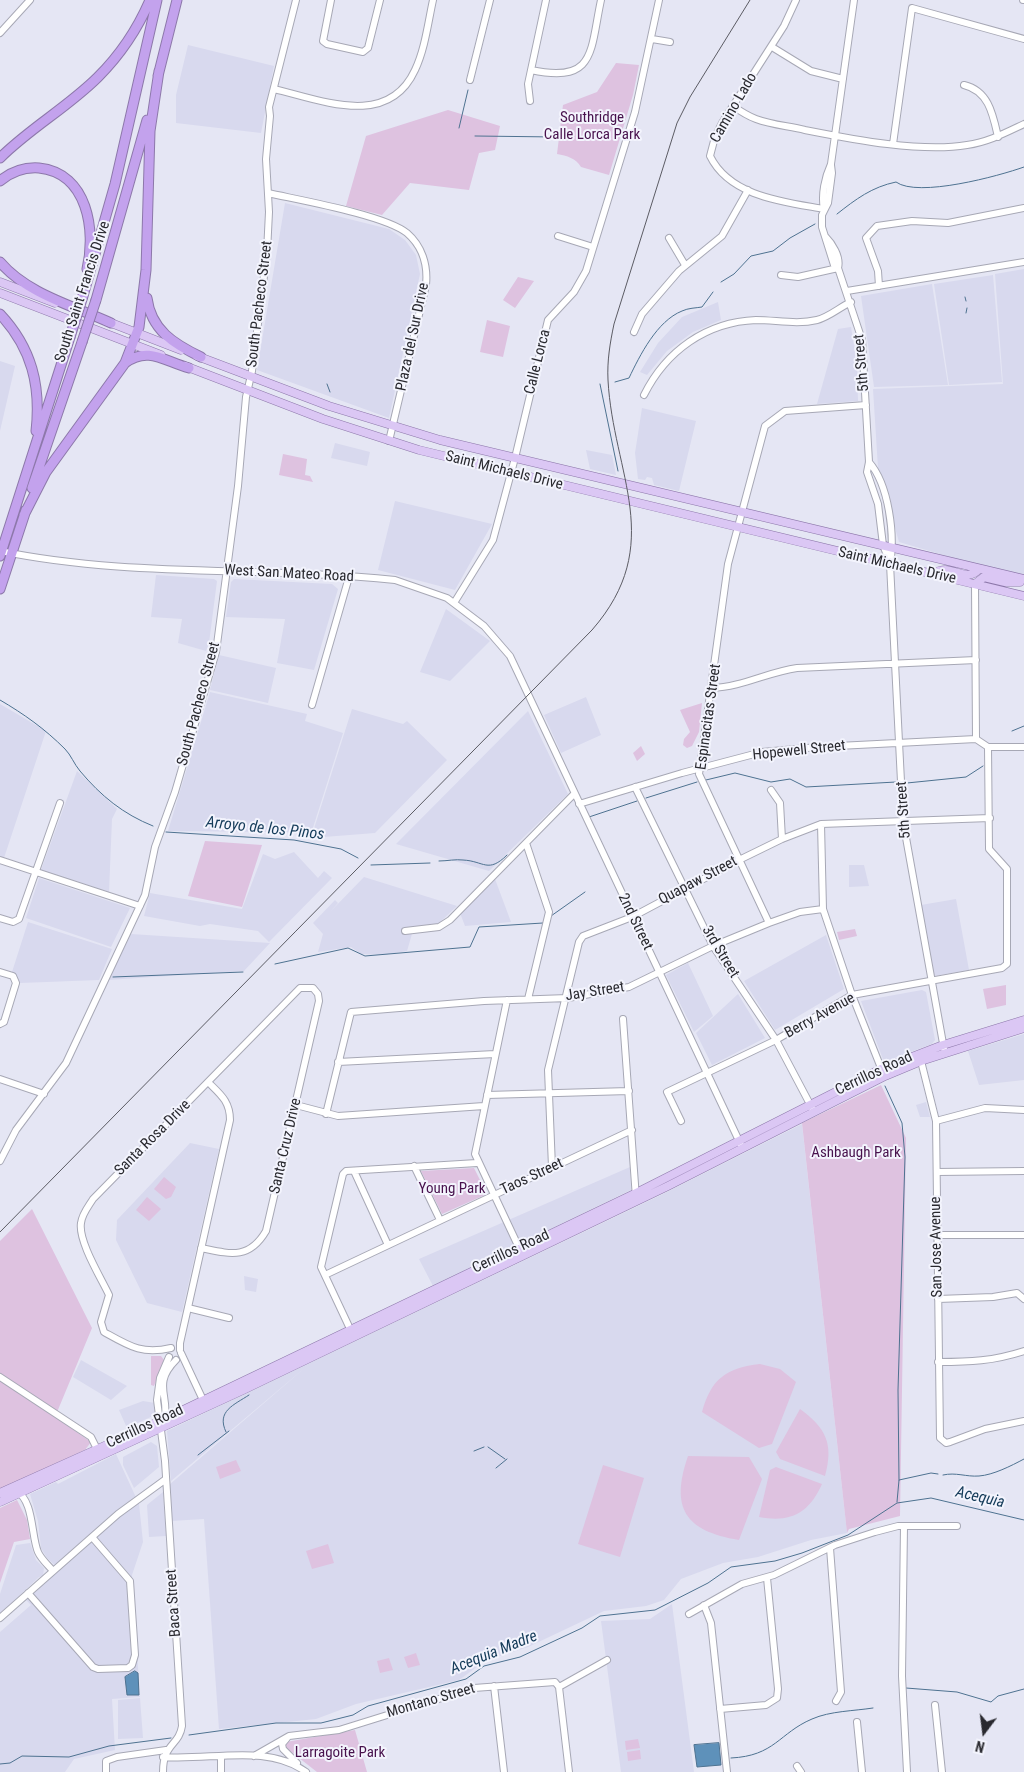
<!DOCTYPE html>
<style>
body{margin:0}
#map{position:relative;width:1024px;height:1772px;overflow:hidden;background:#e5e6f4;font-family:"Roboto Condensed",sans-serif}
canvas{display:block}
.north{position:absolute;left:959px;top:1707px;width:50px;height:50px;-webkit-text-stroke:4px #f3f4fd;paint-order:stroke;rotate:195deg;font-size:14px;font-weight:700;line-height:20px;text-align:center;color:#29292f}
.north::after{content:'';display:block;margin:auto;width:18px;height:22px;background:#29292f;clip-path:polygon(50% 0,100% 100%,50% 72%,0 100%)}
</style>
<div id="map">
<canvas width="1024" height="1772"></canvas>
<div class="north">N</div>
</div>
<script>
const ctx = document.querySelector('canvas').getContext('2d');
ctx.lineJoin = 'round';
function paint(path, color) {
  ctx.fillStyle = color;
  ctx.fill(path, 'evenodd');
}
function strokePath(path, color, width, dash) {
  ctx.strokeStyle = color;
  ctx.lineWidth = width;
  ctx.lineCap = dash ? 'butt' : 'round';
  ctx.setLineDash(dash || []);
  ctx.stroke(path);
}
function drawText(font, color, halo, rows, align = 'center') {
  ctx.font = font + ' "Roboto Condensed",sans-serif';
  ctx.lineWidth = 4;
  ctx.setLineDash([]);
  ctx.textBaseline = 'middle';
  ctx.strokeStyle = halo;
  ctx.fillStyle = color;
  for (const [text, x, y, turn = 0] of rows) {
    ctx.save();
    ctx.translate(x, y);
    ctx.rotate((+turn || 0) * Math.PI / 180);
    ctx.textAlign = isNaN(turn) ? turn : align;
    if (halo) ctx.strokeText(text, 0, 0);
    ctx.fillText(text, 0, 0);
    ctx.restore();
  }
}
const built = new Path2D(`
 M188,45l86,21 -13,67 -85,-10v-28z
 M285,203l104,26 16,11 11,15 4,19 -31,144 -132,-48z
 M1024,269v305l-40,-7 -85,-25 -21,-74 -5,-79 130,-5 -8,-110z
 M993,275l9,107 -53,3 -15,-101z
 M932,284l16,101 -74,2 -13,-91z
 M718,302l3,18 -28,12 -26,19 -20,24 -7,-3 18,-29 24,-26z
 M851,327l6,39 1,35 -41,3 21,-75z
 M0,361l15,5 -15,65z
 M642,408l54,13 -17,70 -25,-6 -2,-7 -5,-1 -2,3 -7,-1 -3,-26z
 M335,443l35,9 -3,14 -36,-8z
 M586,450l26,5 4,20 -26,-6z
 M395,501l97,23 -37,66 -77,-20z
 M156,575l58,4 3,2 -8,62 -3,8 -28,-8 4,-24 -31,-2z
 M234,579l98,5 6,5 -24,81 -37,-7 8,-44 -59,-2 5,-35z
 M446,609l44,32 -40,40 -30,-9z
 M219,655l57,13 -8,35 -58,-13z
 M210,692l97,22 -2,7 38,12 -33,104 -38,-8 10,-32 -11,35 -103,-1z
 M586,697l15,38 -40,18 -17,-38z
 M0,704l46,27 -42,127 -4,-2z
 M352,709l51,15 4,-3 40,39 -72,73 -64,5z
 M528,711l40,83 -79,77 -93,-27z
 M77,771l40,38 -5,10 -3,73 -68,-22z
 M294,852l24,26 6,-7 8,7 -63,64 -11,-11 -48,-7 -10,2 -56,-10 6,-23 92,16 21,-55 12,5z
 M849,865h15l5,21 -20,1z
 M364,877l93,29 -19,18 -24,3 -7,24 -23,4 -23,-1 -10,-7 -33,5 5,-18 -10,-11 22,-23 3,3 -8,9z
 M39,878l91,30 -19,39 -85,-29z
 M495,879l16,43 -46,4 -5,-13z
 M956,899l13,71 -35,6 -13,-71z
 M28,922l84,27 -13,31 -79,3 -8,-11z
 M131,934l139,9 -26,28 -136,9z
 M826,935l18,54 -69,41 -31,-49z
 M688,963l25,53 -19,16 -28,-57z
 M922,990l4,2 9,48 -3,4 -48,18 -23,-61z
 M738,994l27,44 -53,27 -16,-32z
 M1024,1034v46l-45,5 -11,-34z
 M926,1102l4,15h-10l-4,-12z
 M802,1124l45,409 -36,7 -53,17 -35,6 -42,16 -17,21 -18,6 -42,5 -76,36 -43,14 -26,19 -103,24 -40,15 -97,10 -15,-210 -33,2 -2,-36 138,-119 -136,115 -4,-50 492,-235z
 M190,1143l29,6 -37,163 -35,-9 -31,-63 1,-20z
 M630,1167l1,23 -198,96 -14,-27z
 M244,1276l14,3 -2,13 -11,-2z
 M81,1360l46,26 -16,14 -38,-23z
 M143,1401l12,2v12l-28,13 -8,-18z
 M151,1442l6,4 2,21 -25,21 -11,-23v-8z
 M116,1454l23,50 4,38 -11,33 8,122 -28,2 3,51 -41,9 -9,13h-65v-140l31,-27 -5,-5 34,-30 -13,-12 -6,-10 -3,-27 -8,-27 26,-12 2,2z
 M163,1492l3,44 -17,1 -2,-32z
 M30,1543l6,17 8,8 -1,8 -4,1 -39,37v-20l16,-49z
 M672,1604l22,168h-73l-20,-151 49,-2z
 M140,1698l3,40 -25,1v-39z`);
const green = new Path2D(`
 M616,63l23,2 -6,30 -24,80 -28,-8c-5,-9 -14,-11 -24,-13l6,-49 34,-13z
 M448,110l52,16 -5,24 -16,3 -10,37 -59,-7 -28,32 -36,-9 20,-70z
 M518,277l16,4 -19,27 -12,-8z
 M487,320l23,6 -7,31 -23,-5z
 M283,454l24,5 -2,16 5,1 3,6 -34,-7z
 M702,703l-3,29 -7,14 -5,2 -4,-3 1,-6 6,-7 -10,-22z
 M641,746l4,8 -8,7 -4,-8z
 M205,841l57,4 -20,62 -54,-11z
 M855,929l2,7 -18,4 -2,-8z
 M1006,985v20l-19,4 -4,-20z
 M881,1085l25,53 -6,378 -51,13 -2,4 -45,-410z
 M474,1168l13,26 -45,20 -21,-43z
 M164,1177l12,10 -5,10 -5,2 -12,-10z
 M147,1197l14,12 -12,12 -13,-11z
 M32,1209l60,119 -37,89 36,25 -6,8 -85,39v-248z
 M151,1356h10l3,4 -10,26 -3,-1z
 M760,1364l20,5 16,13 -24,62 -13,4 -57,-36c9,-33 24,-44 58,-48z
 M800,1409c26,19 34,35 25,67l-45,-17 -4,-7z
 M688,1456l61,1 13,22 -23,61c-54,-9 -69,-32 -51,-84z
 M236,1460l5,11 -21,8 -4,-12z
 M603,1465l41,13 -24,79 -42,-13z
 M776,1467l46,17c-13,29 -31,39 -63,33l11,-47z
 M17,1500l10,20 3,19 -16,3 -14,41v-75z
 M328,1544l6,19 -22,6 -6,-18z
 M416,1653l4,12 -12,3 -4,-11z
 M389,1658l4,12 -13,3 -3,-12z
 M355,1730l12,42h-50l-32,-25 1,-5z
 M638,1739l2,9 -14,2 -1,-9z
 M640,1750l1,9 -13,2 -1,-9z`);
const water = new Path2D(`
 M135,1671l3,2 1,22h-12l-2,-18z
 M719,1743l2,22 -24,2 -3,-22z`);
const stream = new Path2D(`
 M459,128l9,-38
 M475,136l81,1
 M837,214c19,-15 35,-27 59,-32 22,16 103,-6 128,-15
 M721,282l13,-8 17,-18 22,-5 17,-13 25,-14
 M965,297l1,4
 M966,313l1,-5
 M615,382l14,-4c11,-23 28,-57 53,-67 6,-3 14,-3 20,-4l11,-15
 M327,384l3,8
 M600,384l18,87
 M0,700c24,14 45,29 65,49 6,6 9,15 15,22 21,25 43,43 73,55
 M1012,731l12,-5
 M706,780l29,-7 36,9 19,-3 16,8 90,-5
 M907,783l59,-6 17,-11
 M646,798l51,-16
 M589,817l48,-16
 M166,832l128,8 47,9 17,9
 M439,861c8,0 17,-2 24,-1 21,1 25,14 44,-5
 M371,865l59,-2
 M551,916l34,-24
 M275,964l73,-16 17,8 105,-9 9,-20 64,-4
 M113,977l130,-5
 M885,1086l17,37 3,34 -7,233 1,90
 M226,1432c-10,-21 8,-27 23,-37
 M488,1447l17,12
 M474,1451l10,-4
 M198,1455l31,-24
 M496,1468l11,-9
 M943,1475c13,-3 23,2 36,1 14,-1 32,-10 45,-17
 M897,1502l2,-22 32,-7 7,1
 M906,1688l51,4 34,10 7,-6 26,-7
 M189,1735l87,-12h45l32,-8 15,-9 98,-27 18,-13 36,-9 62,-29 18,-12 55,-6 53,-27 23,-16 44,-6 27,-8 46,-18 49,-32 34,-5 93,22
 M731,1758c44,-2 48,-25 81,-39 18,-8 42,-8 61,-11
 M0,1764l10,-1 12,-7 47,1 40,-11 62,-8`);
const minor = new Path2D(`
 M331,0l-8,41 4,3 36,8 5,-4 12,-48
 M796,0l-12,26 -62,97 -7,14 -5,19c20,41 75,46 114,53
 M1023,0h1
 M0,33l30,-33
 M652,39l18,3
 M772,47l39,24 32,8
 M531,70c65,14 59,-19 70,-70
 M470,80l20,-80
 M964,85c25,6 29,30 34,52
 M274,89c47,11 114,40 141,-19 10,-21 13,-47 18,-70
 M530,101l-2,-17 18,-84
 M733,106c7,5 15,10 23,13 16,6 33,7 49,11 46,9 116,23 162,15 21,-3 38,-12 57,-21
 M893,144l19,-136 112,31
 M831,165l1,8 -4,30 -6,12v12l12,38 4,3
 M268,193c31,7 117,22 139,40 15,13 21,32 19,52l-37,156
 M824,209c-3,-14 1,-32 7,-45l23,-164
 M558,236l35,11
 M825,236c7,7 16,21 13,32l24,72 7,122 -2,10 11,32 5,41 7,18
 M669,238l16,27
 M781,275l17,2 40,-9
 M879,286l-1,-15 -12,-33 11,-12 35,-5 36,2 76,-15
 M847,291l177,-29
 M634,332l8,-18 37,-43 43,-35 26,-46
 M644,395c22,-44 62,-73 112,-75 20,0 41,5 61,0 12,-3 23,-13 34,-18
 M869,462c20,23 26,73 21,102l13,257 41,228
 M0,551c129,27 264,15 395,29l52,18 37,28 26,30 231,489
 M975,584l1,155
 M454,603l39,-63 22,-82 33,-138 26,-28 12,-21 49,-159 24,-112
 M712,688c30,-1 56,-16 85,-20l179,-8
 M312,705l37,-128
 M635,787l78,159 63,94 36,68
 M771,790l9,13 2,36
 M579,804l103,-31 80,-21 56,-5 158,-8 12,8h36
 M821,824l2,85 29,86 31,78
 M526,843l23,69 -21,87
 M0,860l140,46
 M0,918l13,4 6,-3 41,-116
 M769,923l-70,-149 29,-210 37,-138 20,-15 81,-6
 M405,931l34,-4 11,-7 124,-126
 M0,972l13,4 3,7 -12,39 -4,2
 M507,1000l-32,154 46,98
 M623,1019l13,179
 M920,1057l16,64 4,317 6,5 4,-1 35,-13 39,-8
 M338,1062l157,-8
 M0,1079l44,15
 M487,1095l142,-4
 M296,1105l42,11 146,-10
 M326,1114l25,-102 133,-11 84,-3 61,-11 84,-41 56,-23 31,-11 23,-3
 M681,1121l-14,-29 109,-52 76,-45 150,-27 5,-4v-95l-18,-20 -1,-102
 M936,1121l49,-13 39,2
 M0,1161l16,-31 50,-67 79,-168 10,-48 20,-55 41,-140 22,-166 8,-89 6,-26 15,-119 2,-40 -3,-53 4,-43 -1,-9 27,-107
 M414,1166l26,54
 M552,1167l-4,-97 31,-128 4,-6 49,-19 107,-57 43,-21 39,-15 169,-6
 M354,1171l34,74
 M937,1172l87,-1
 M938,1235h86
 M325,1275l307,-145
 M938,1299l55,-2 24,-4 7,6
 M188,1308l41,10
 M352,1333l-31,-66 22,-93 3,-3 131,-8
 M171,1348c-29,7 -42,-2 -67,-16l-3,-10 8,-27c-8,-17 -31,-54 -28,-72 1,-9 7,-16 12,-24l207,-211h13l5,6 1,7 -53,230c-17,29 -36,23 -65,17
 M180,1350v-7l50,-223c0,-19 -10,-26 -22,-38
 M181,1353l22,47
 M938,1362c32,0 55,-1 86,-11
 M0,1377l91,60 6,12
 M164,1422c7,-25 -13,-37 12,-62
 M16,1491c18,9 15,45 22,61 3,7 10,13 15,19
 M904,1526l-2,150 5,96
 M830,1548l11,144 -5,9
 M28,1593l65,74 5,2 30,-1 4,-3 3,-10 -5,-74 -38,-44
 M704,1605l7,18 16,149
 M689,1614l53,-30 32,-9 61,-30 40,-13 23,-6h59
 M0,1618l118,-104 48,-35
 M494,1686l10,86
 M559,1687l10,85
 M935,1705l7,67
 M720,1709l46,-4 11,-7 1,-9 -11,-111
 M857,1722l5,50
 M287,1738l-5,6 1,5 14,14
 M254,1756l35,-20 50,-6 135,-42 81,-6 4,5 48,-27
 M163,1757c47,4 104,-14 143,15
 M797,1766l4,6
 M106,1772v-11l11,-4 49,-7
 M163,1772c0,-29 16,-26 19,-46l-17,-265 -8,-61 3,-22 9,-21
 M221,1772v-15`);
const major = new Path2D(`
 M0,282l55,21
 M0,293l161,62
 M106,321l75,29
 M197,356l132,50 111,34 584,139
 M185,366l138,53 96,31 605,146
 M933,572c4,0 8,-2 12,-2 14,1 23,11 34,-1
 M975,584l9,-7 21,5h15
 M0,1493l160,-72 474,-227 247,-125 62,-24 81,-25
 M0,1502l243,-112 425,-204 217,-110 36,-15 103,-33`);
const highway = new Path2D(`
 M158,76l19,-76
 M0,158c30,-30 68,-51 98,-81 22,-22 40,-49 52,-77
 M0,181c11,-9 25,-14 39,-13 49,5 57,63 48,101
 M0,262c27,32 74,44 111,61
 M83,296l32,-112 42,-184
 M147,298c4,32 27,46 54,59
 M96,300l51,-180
 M0,314c32,34 41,72 36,117
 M125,363c23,-17 39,-2 64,5
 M32,488l50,-146
 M24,515l22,-43 79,-109 14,-36 7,-57 4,-139 9,-60
 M0,556l70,-219
 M0,589l26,-79`);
const rail = new Path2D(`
 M0,1232l592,-602c75,-86 21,-156 16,-250 -1,-19 2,-37 6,-56l63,-201 13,-26 60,-97`);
const highwayBridge = new Path2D(`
 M70,337l13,-41
 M82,342l14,-42`);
const streetNames = [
 ["Camino Lado",734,108,-60],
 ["South Saint Francis Drive",83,292,-72],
 ["South Pacheco Street",260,304,-83],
 ["Plaza del Sur Drive",413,337,-78],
 ["Calle Lorca",538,362,-76],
 ["5th Street",862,363,-95],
 ["Saint Michaels Drive",504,471,14],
 ["Saint Michaels Drive",897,566,13],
 ["West San Mateo Road",289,574,3],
 ["South Pacheco Street",199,704,-75],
 ["Espinacitas Street",709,717,-82],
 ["Hopewell Street",799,751,-6],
 ["5th Street",904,810,-94],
 ["Quapaw Street",698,881,-28],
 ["2nd Street",635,922,64],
 ["3rd Street",720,952,59],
 ["Jay Street",595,992,-9],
 ["Berry Avenue",820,1016,-29],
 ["Cerrillos Road",874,1074,-25],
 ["Santa Rosa Drive",153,1138,-45],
 ["Santa Cruz Drive",286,1146,-77],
 ["Taos Street",532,1177,-25],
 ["San Jose Avenue",937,1247,-91],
 ["Cerrillos Road",511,1252,-25],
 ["Cerrillos Road",145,1427,-25],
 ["Baca Street",174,1603,-94],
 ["Montano Street",431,1701,-16]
];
const parkNames = [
 ["Southridge",592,118],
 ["Calle Lorca Park",592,135],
 ["Ashbaugh Park",856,1153],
 ["Young Park",452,1189],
 ["Larragoite Park",340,1753]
];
const waterNames = [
 ["Arroyo de los Pinos",265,829,6],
 ["Acequia",980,1498,13],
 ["Acequia Madre",494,1653,-22]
];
paint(built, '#d8d9ee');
paint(green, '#dec2e0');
paint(water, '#5e91ba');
strokePath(water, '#4e7290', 1);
strokePath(stream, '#4e7290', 1);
strokePath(minor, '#a7a8b5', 8);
strokePath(major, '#8d78aa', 9);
strokePath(highway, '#8d78aa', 11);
strokePath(minor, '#fff', 6);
strokePath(major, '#dbc7f4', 8);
strokePath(highway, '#c3a2ed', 9);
strokePath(rail, '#5b5b63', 1);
strokePath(highwayBridge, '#8d78aa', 11, []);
strokePath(highwayBridge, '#c3a2ed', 9);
drawText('15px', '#29292f', '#f3f4fd', streetNames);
drawText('15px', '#48124d', '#f3f4fd', parkNames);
drawText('italic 16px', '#143b59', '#f3f4fd', waterNames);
</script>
